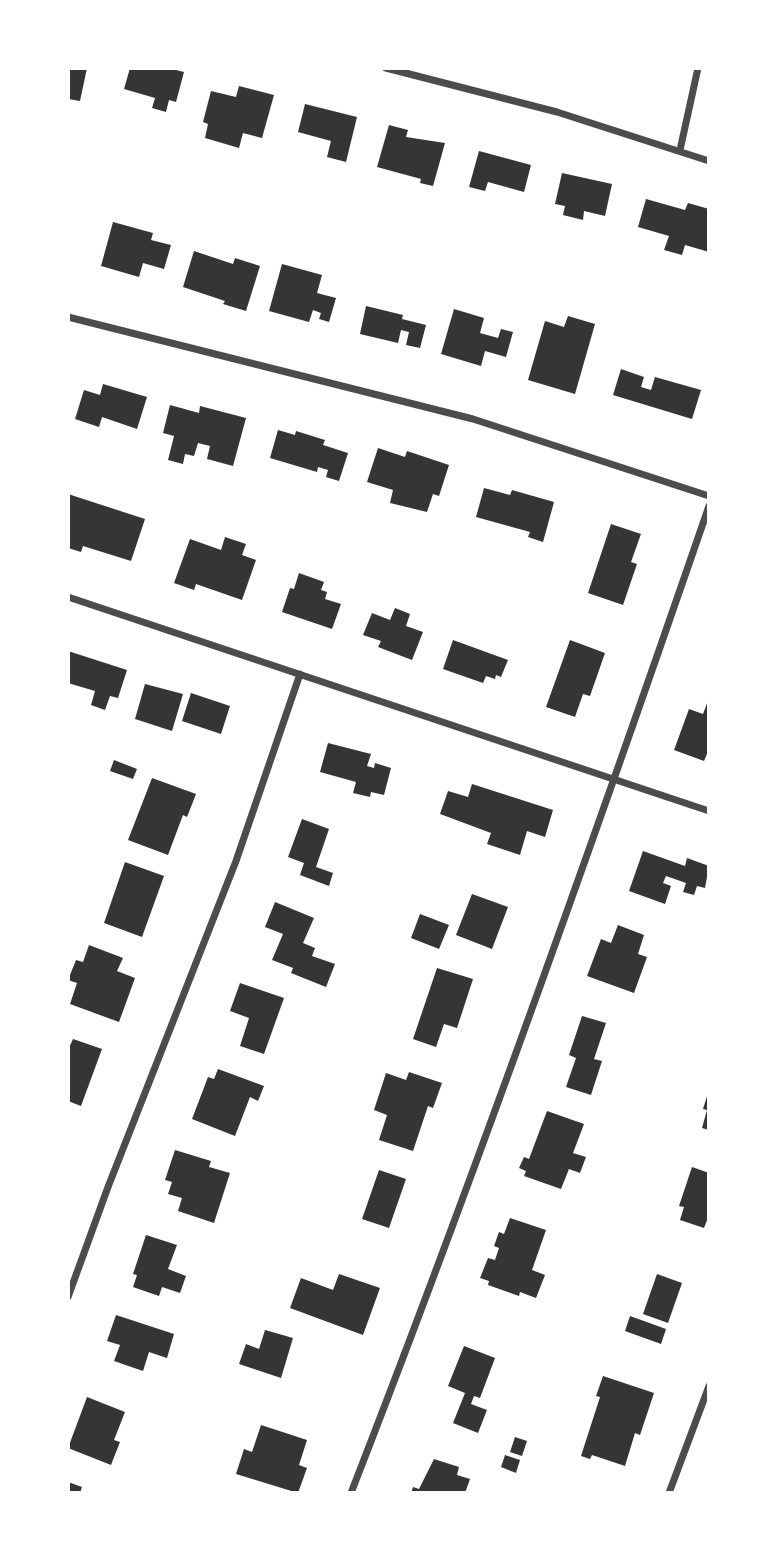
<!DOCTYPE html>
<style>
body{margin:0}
#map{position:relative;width:777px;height:1561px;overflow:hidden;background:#fff;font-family:"Fira Sans",sans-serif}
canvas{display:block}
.frame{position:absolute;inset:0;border:70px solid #fff;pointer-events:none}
</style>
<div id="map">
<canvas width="777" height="1561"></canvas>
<div class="frame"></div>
</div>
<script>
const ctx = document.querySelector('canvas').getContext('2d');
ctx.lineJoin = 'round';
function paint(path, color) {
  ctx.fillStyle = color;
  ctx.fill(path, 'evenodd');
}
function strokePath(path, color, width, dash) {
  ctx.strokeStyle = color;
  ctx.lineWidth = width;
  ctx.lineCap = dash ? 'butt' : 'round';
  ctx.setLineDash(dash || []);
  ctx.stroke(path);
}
const building = new Path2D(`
 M68,68h19l-7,33 -12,-2z
 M130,68h38l16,4 -8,30 -7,-2 -3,12 -14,-4 3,-10 -31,-9z
 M239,86l35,9 -12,43 -19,-5 -4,15 -34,-10 3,-14 -5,-2 8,-31 25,6z
 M305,104l52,13 -11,45 -19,-5 4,-16 -33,-9z
 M389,125l19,5 -2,7 39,6 -12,43 -13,-3 1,-4 -44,-12z
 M479,151l52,14 -7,27 -36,-10 -3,9 -16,-4z
 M562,173l50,11 -7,32 -21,-5 -1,9 -20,-5 2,-9 -10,-2z
 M646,199l39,11 3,-7 21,6v43l-24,-7 -3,10 -18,-5 5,-14 -31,-9z
 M113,222l40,11 -2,7 20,5 -7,24 -21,-6 -4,14 -38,-11z
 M194,251l39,13 2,-6 25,8 -14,45 -23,-7 2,-3 -42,-14z
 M282,264l40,11 -5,18 19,5 -7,24 -10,-3 2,-6 -8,-3 -4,12 -40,-11z
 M366,306l37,9 -1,4 24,6 -6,23 -14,-3 3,-13 -8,-2 -3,13 -38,-9z
 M454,309l30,9 -4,15 18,5 3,-9 12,3 -7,25 -21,-6 -4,15 -40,-12z
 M568,316l27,8 -20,70 -47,-14 17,-59 19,6z
 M621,369l23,8 -3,10 10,3 4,-13 46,13 -9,29 -79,-24z
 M103,384l44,13 -10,32 -35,-12 -3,10 -24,-8 9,-29 16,5z
 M170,405l29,8 1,-7 46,12 -13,48 -26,-7 3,-13 -12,-3 -4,13 -9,-2 -2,10 -15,-4 6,-24 -11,-3z
 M278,430l17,5 1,-4 29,9 -2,5 25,8 -9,28 -13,-4 2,-7 -10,-3 -1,5 -47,-14z
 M378,448l27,9 2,-6 42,14 -10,31 -6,-2 -6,18 -37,-9 3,-13 -26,-8z
 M484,488l26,7 2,-5 42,12 -11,40 -15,-5 2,-5 -54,-15z
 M68,494l77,25 -14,42 -48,-15 -2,6 -13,-4z
 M611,524l30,10 -10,28 6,2 -14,41 -35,-12z
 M225,537l21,7 -4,11 14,5 -14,40 -46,-16 -2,6 -20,-7 16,-44 31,11z
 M299,573l25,9 -3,8 6,2 -2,7 16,5 -9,25 -50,-17 8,-24 4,1z
 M395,608l15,6 -4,12 17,6 -11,28 -34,-13 3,-6 -18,-6 9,-22 18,7z
 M453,640l55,20 -7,17 -5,-2 -1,4 -9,-3 -3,7 -40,-14z
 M570,640l35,13 -15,43 -7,-2 -8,23 -29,-10z
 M68,651l59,19 -9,28 -8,-2 -5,14 -14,-5 4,-14 -27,-8z
 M145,684l38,10 -11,37 -37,-12z
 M191,693l39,13 -9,28 -39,-13z
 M709,698v51l-5,12 -30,-11 15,-41 14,5z
 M328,743l43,11 -4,12 7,2 1,-5 16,5 -7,27 -13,-3 -1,5 -17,-4 3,-11 -36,-10z
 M114,760l23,9 -4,10 -23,-8z
 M152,778l44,16 -9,23 -4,-2 -15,40 -40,-15z
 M472,784l81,26 -8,27 -18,-6 -7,24 -33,-11 4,-11 -51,-19 8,-23 20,6z
 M302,819l27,10 -13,38 17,6 -4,13 -29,-11 4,-12 -16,-6z
 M643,851l42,15 2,-8 22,8 -4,22 -8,-2 -3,9 -11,-3 3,-9 -20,-7 -3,7 8,3 -6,18 -36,-13z
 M125,862l39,14 -22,61 -38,-14z
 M472,894l36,13 -16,42 -36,-14z
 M275,902l39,16 -11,25 12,5 -3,8 23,8 -9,23 -35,-14 2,-5 -21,-8 11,-26 -18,-7z
 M420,914l29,11 -10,24 -28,-11z
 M618,925l26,10 -6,19 9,3 -13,36 -47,-17 14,-37 10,4z
 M89,945l34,13 -6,13 18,7 -16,44 -49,-18 7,-21 -9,-3 8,-20 7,2z
 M437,968l36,11 -16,49 -13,-4 -8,23 -23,-8z
 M240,983l44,15 -20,56 -24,-8 9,-28 -19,-7z
 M582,1016l24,7 -12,36 8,2 -11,34 -25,-8 10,-29 -7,-3z
 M73,1039l29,10 -21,57 -13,-5v-51z
 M218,1069l46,17 -6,15 -8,-4 -15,39 -43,-17 16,-42 6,2z
 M409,1072l33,11 -9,25 -5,-2 -15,45 -34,-11 8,-25 -13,-5 12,-37 20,7z
 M709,1090v40l-7,-2 5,-18 -4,-1z
 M547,1111l37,13 -11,29 13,4 -6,16 -11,-4 -8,20 -37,-13 2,-5 -7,-3 5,-11 5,2z
 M175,1150l36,11 -2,6 21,6 -16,50 -36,-12 4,-13 -14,-4 4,-12 -7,-2z
 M692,1167l17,6v42l-5,13 -24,-8 4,-13 -5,-1z
 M379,1170l27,9 -17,49 -27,-9z
 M510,1218l36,12 -14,40 13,5 -9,23 -16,-6 -1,4 -31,-11 1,-4 -9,-3 8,-20 7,2 4,-12 -5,-2 5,-14 5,2z
 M146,1235l31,10 -9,24 18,7 -6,17 -18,-6 -3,9 -26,-9 4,-12 -4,-1z
 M339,1274l41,14 -17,47 -73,-27 11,-30 32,12z
 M657,1274l25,9 -14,40 -25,-9z
 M116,1315l58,19 -7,24 -18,-6 -6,19 -29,-10 6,-16 -13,-4z
 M630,1316l36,13 -5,15 -36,-13z
 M265,1330l28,8 -12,40 -42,-14 7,-20 13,5z
 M464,1346l31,12 -15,40 -6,-2 -3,8 16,6 -9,23 -25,-10 12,-30 -17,-7z
 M603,1376l51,17 -14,42 -5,-2 -10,33 -33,-11 -2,4 -9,-3 19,-59 -4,-1z
 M87,1397l38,15 -11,28 6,2 -9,23 -43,-17z
 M261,1425l46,15 -8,25 8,3 -9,25 -62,-19 8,-25 8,3z
 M515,1437l12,4 -5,15 -12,-4z
 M505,1455l15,5 -4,13 -15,-6z
 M434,1459l25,8 -2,8 13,4 -5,14h-54l2,-6 6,2z
 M68,1482l14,5 -2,6h-12z`);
const minor = new Path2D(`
 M386,68l171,44 152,49
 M680,150l18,-82
 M68,317l405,102 236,77
 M68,597l641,214
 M68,1297l40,-110 128,-326 64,-187
 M351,1493c127,-326 244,-656 358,-987
 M669,1493l40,-107`);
paint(building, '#353535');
strokePath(minor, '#4c4c4c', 7);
</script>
